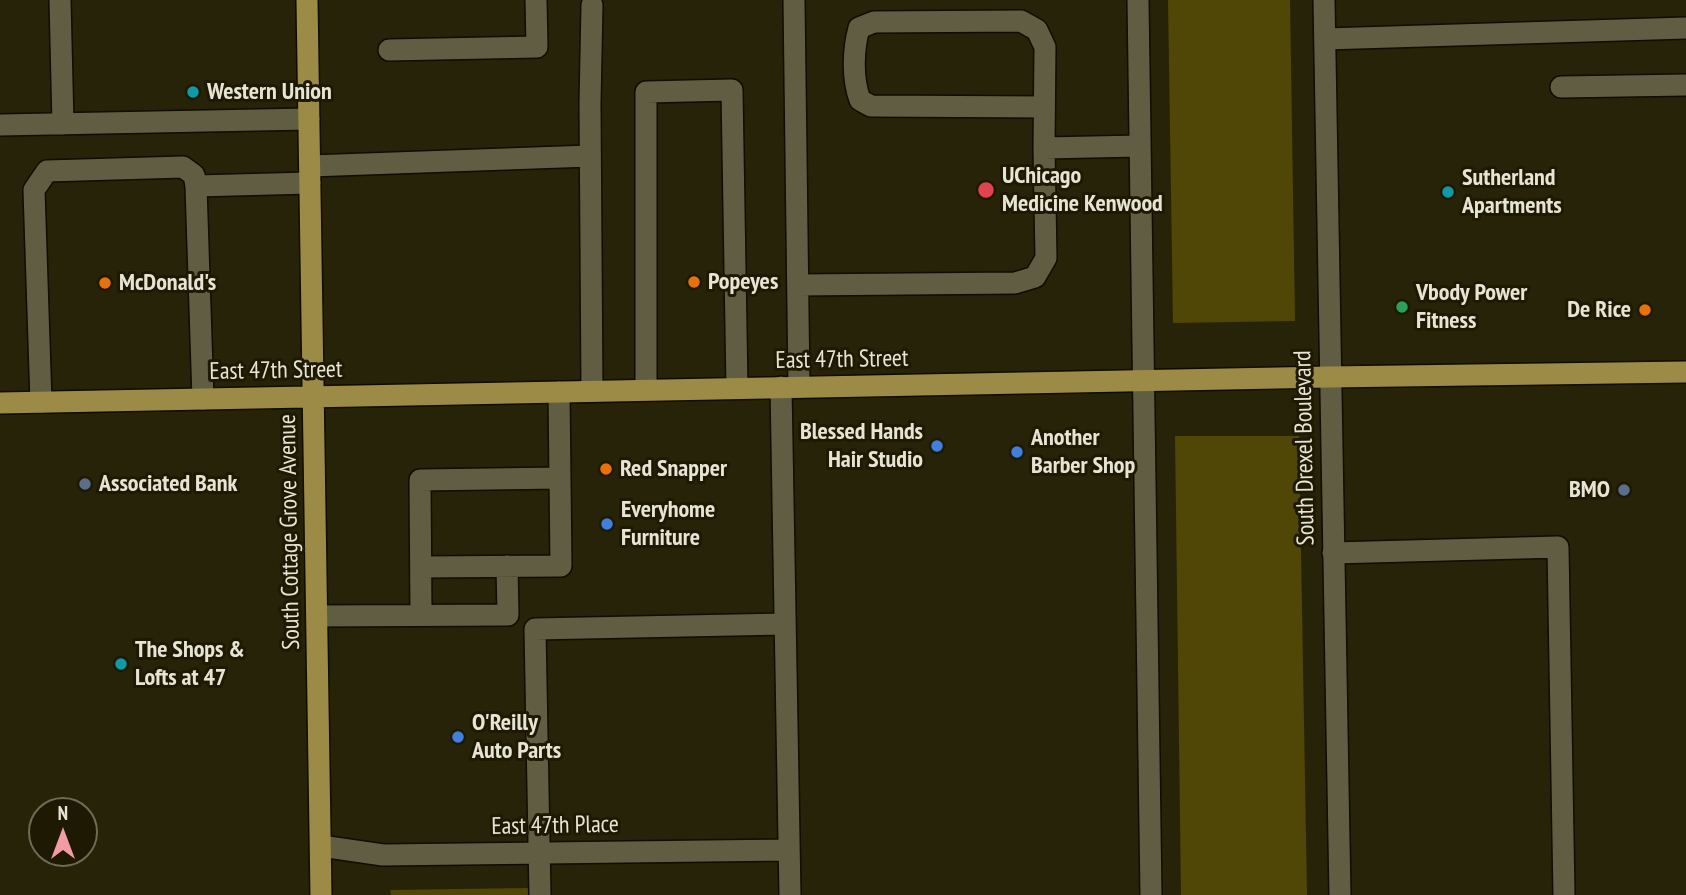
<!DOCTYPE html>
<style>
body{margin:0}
#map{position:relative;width:1686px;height:895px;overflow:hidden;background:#272309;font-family:"PT Sans Narrow",sans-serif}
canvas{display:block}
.north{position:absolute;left:28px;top:797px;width:70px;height:70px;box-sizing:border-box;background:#1e1902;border:2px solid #6e6a56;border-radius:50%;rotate:0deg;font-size:19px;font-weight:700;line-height:28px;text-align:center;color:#e6e4d4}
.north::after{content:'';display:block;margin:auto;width:24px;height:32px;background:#f39aa7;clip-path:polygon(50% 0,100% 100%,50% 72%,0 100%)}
</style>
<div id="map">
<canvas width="1686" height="895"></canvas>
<div class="north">N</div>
</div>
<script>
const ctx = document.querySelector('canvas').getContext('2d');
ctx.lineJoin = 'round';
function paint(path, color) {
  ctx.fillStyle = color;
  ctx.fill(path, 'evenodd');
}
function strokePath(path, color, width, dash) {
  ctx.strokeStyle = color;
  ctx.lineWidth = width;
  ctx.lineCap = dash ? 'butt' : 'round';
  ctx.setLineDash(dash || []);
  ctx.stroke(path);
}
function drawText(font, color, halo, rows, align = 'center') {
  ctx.font = font + ' "PT Sans Narrow",sans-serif';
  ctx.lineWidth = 6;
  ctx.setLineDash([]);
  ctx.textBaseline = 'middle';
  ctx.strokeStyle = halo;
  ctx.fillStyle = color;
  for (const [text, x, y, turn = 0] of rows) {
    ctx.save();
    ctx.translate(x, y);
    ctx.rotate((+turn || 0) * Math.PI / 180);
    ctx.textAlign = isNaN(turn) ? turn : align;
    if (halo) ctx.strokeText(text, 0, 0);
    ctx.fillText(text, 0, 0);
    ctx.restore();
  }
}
const green = new Path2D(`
 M1168,0h122l5,321 -122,2z
 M1175,436h124l8,459h-126z
 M528,888v7h-137l-1,-5z`);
const minor = new Path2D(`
 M60,0l3,124
 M794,0l5,387
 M1138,0l13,895
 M1324,0l16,895
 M1325,39l361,-11
 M389,50l148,-3 -1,-47
 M1561,87l125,-2
 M1044,107l-173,-1 -11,-6c-8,-22 -7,-50 -1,-72l15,-6 147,-1 16,9 8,17 -1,101 96,-2
 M0,125l309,-6
 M310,166l280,-10
 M196,186l114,-3
 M798,285l217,-2 20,-6 11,-19 -2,-110
 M781,387l9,508
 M646,390v-298l86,-2 5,298
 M592,391l-2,-288 2,-98
 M41,402l-7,-212 13,-19 136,-4 11,8 2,11 7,213
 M1333,553l225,-6 6,348
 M421,567l140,-1 -2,-174
 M421,615l-1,-135 140,-2
 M318,616l190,-1 -1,-49
 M321,846l62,9 406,-5
 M540,895l-5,-266 250,-5`);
const major = new Path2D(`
 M307,0l14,895
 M0,403l1329,-26 357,-5`);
const markers = [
 [193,92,7,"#0f9aa8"],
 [986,190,9,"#e0444e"],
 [1448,192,7,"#0f9aa8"],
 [694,282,7,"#e8710a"],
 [105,283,7,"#e8710a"],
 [1402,307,7,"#2e9e5b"],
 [1645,310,7,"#e8710a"],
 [937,446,7,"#3f7fe0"],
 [1017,452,7,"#3f7fe0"],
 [606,469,7,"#e8710a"],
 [85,484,7,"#5c6f8a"],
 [1624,490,7,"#5c6f8a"],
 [607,524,7,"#3f7fe0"],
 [121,664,7,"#0f9aa8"],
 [458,737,7,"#3f7fe0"]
];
const poiNames = [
 ["Western Union",207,92],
 ["UChicago",1002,176],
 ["Medicine Kenwood",1002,204],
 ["Sutherland",1462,178],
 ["Apartments",1462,206],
 ["Popeyes",708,282],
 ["McDonald's",119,283],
 ["Vbody Power",1416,293],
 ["Fitness",1416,321],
 ["De Rice",1631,310,"right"],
 ["Blessed Hands",923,432,"right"],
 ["Hair Studio",923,460,"right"],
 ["Another",1031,438],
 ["Barber Shop",1031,466],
 ["Red Snapper",620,469],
 ["Associated Bank",99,484],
 ["BMO",1610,490,"right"],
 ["Everyhome",621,510],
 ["Furniture",621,538],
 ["The Shops &",135,650],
 ["Lofts at 47",135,678],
 ["O'Reilly",472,723],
 ["Auto Parts",472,751]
];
const streetNames = [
 ["East 47th Street",842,360,-1],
 ["East 47th Street",276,371,-1],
 ["South Drexel Boulevard",1305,448,-91],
 ["South Cottage Grove Avenue",290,532,-91],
 ["East 47th Place",555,826,-1]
];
paint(green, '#504605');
strokePath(minor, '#100c00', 24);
strokePath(major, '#100c00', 24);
strokePath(minor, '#615d42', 21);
strokePath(major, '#9c8b46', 21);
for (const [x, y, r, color] of markers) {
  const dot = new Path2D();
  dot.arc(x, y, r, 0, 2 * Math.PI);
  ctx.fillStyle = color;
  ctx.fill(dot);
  strokePath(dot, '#1e1902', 2.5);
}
drawText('bold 24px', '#e6e4d4', '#1e1902', poiNames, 'left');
drawText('24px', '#e6e4d4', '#1e1902', streetNames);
</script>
